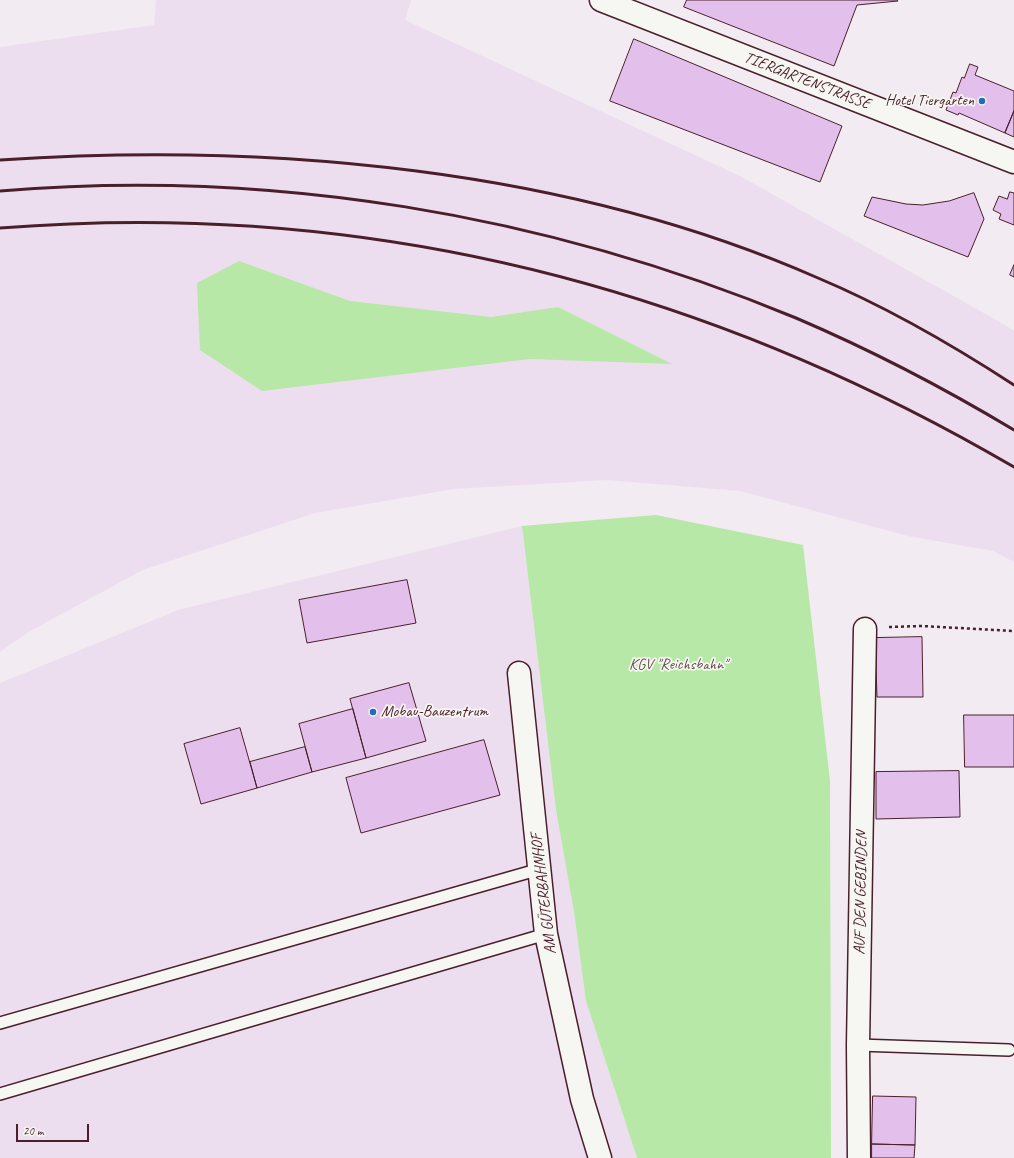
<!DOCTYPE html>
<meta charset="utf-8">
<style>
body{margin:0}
#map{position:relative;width:1014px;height:1158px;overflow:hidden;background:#f2ebf1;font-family:Caveat,sans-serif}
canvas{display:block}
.scale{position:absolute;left:16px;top:1124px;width:73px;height:18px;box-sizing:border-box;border:2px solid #4a1f2b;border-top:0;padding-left:5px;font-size:12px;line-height:14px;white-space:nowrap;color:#4a1f2b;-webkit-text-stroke:3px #f6f6f2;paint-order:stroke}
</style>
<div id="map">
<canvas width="1014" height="1158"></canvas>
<div class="scale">20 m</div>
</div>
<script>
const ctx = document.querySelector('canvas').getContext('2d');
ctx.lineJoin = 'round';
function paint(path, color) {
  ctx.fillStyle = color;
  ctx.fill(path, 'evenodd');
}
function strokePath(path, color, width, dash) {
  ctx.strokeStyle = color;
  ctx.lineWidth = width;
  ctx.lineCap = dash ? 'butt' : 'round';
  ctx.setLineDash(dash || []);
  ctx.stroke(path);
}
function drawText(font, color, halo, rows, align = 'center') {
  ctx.font = font + ' Caveat,sans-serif';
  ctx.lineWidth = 3.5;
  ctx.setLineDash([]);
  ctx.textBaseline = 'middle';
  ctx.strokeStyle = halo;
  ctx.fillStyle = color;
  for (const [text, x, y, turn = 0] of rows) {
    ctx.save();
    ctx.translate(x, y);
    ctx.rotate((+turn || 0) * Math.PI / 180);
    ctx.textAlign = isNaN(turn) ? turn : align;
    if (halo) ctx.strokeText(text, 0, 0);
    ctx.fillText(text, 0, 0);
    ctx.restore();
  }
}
const built = new Path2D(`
 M156,0h255l-6,20 335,156 267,150 7,5v231l-21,-11 -85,-15 -168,-45 -133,-11 -153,9 -139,24 -172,57 -113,61 -30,21v-605l154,-22z
 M522,526l34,284 18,102 12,89 51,157h-637v-475l178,-73z`);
const green = new Path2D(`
 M239,261l111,40 141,16 67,-10 114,57 -142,-5 -268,32 -62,-41 -3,-67z
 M656,515l147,30 27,236 1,377h-194l-51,-157 -12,-89 -18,-102 -34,-284z`);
const building = new Path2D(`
 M687,0h210l1,1 -41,4 -23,61 -150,-59z
 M634,39l208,87 -22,56 -210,-81z
 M970,64l8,3 -3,8 39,16v20l-9,22 -46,-20 -1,2 -12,-5 7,-18 3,1 6,-16 2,1z
 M1014,111v26l-9,-4z
 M1010,192l4,1v32l-15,-6 2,-5 -8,-4 6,-14 8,3z
 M974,193l10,26 -16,38 -104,-41 8,-19 34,7 17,1 26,-4z
 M1014,265v12l-4,-2z
 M407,580l9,43 -109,20 -8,-43z
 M922,637l1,60h-46l-2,-59z
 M409,683l17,58 -60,17 -16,-59z
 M353,709l13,49 -54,14 -13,-48z
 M964,715h50v52h-49z
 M240,728l17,60 -56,16 -17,-60z
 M484,740l16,55 -139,38 -15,-55z
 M305,747l7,25 -55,16 -7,-26z
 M959,771l1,46 -84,2v-47z
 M873,1096l43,1 -1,48 -43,-1z
 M872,1144l43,1 -1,13h-42z`);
const path = new Path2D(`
 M889,627l33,-1 92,5`);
const lane = new Path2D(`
 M0,1023l540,-154
 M858,1045l151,5
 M0,1094l546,-160`);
const street = new Path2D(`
 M601,0l413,162
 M519,673l27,261 36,165 18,59
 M859,1158l-1,-113 7,-416`);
const rail = new Path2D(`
 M0,160c270,-18 568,8 818,118 69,29 133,66 196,107
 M0,191c271,-23 545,23 796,127 75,32 148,70 218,112
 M0,228c362,-29 701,56 1014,239`);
const markers = [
 [982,101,4,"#1f6fb2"],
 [373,712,4,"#1f6fb2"]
];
const streetNames = [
 ["TIERGARTENSTRASSE",807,81,21],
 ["AUF DEN GEBINDEN",861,893,-89],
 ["AM GÜTERBAHNHOF",544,894,-97]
];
const poiNames = [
 ["Hotel Tiergarten",974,101],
 ["Mobau-Bauzentrum",381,712,"left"]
];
const parkNames = [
 ["KGV \"Reichsbahn\"",678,665]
];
paint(built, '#eddeef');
paint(green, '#b7e8a8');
paint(building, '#e2c0eb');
strokePath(building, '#4a1f2b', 1);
strokePath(lane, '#4a1f2b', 14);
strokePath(street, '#4a1f2b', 25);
strokePath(path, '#4a1f2b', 2.5, [3, 3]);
strokePath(lane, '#f6f6f2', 11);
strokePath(street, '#f6f6f2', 22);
strokePath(rail, '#4a1f2b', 3);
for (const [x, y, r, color] of markers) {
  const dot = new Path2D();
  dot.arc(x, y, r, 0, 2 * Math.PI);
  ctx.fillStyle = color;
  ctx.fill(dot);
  strokePath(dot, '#f6f6f2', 1.5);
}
drawText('16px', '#4a1f2b', '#f6f6f2', streetNames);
drawText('16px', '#4a1f2b', '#f6f6f2', poiNames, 'right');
drawText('16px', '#65514a', '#f6f6f2', parkNames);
</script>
